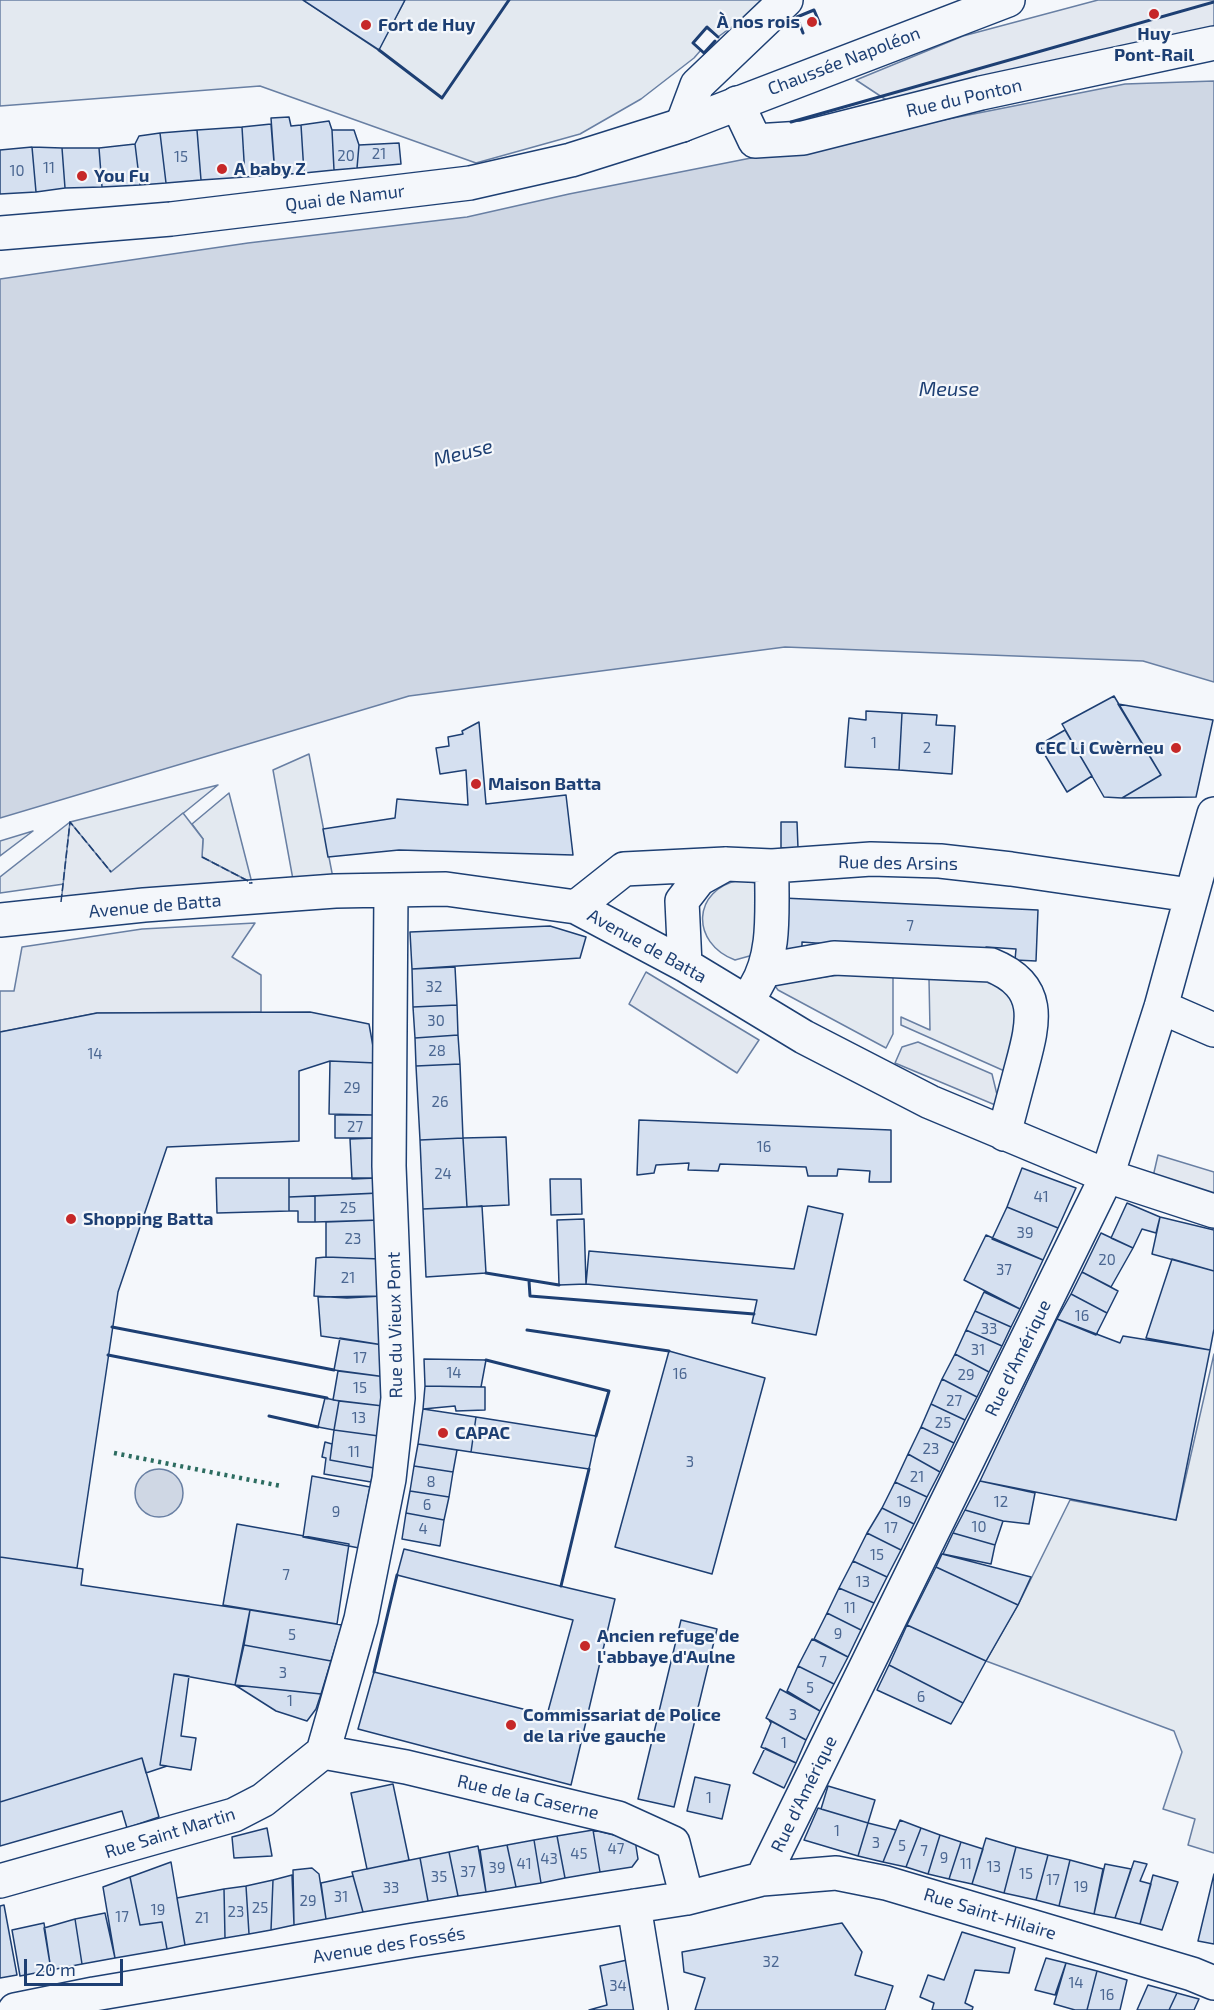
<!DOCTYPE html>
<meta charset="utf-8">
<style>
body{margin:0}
#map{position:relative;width:1214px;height:2010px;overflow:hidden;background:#f4f7fb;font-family:"Exo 2",sans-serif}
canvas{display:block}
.scale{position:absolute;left:24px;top:1959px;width:99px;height:27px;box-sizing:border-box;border:3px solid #1d3f73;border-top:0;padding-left:8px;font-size:18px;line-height:21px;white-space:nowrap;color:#1d3f73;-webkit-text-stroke:4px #f4f7fb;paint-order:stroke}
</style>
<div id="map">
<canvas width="1214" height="2010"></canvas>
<div class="scale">20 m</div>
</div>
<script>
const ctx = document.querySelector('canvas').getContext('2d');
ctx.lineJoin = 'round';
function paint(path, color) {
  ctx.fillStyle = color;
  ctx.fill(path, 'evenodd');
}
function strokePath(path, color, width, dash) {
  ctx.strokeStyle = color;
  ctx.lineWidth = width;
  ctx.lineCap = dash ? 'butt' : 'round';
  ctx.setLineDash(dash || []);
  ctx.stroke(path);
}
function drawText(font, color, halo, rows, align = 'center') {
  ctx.font = font + ' "Exo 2",sans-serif';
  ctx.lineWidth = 4.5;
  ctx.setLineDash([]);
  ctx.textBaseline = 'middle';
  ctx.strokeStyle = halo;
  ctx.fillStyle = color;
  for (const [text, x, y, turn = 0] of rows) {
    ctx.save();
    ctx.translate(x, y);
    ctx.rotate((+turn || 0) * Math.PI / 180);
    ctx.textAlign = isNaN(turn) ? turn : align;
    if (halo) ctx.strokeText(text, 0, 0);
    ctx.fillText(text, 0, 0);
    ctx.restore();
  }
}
const green = new Path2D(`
 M0,0h303l75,50 27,-50h363l-50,37 -12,-9 -13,15 8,7 -7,8 -53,41 -61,35 -104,29 -216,-77 -260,20z
 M309,754l24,124 -39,7 -21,-115z
 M218,785l-107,87 -41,-49 -6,61 -64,9v-16l70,-55z
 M229,793l23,90 -50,-26 1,-18 -11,-15z
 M33,831l-33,25v-15z
 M740,880l16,3 -1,66 -2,6 -18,5c-45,-17 -43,-71 5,-80z
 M839,975l54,1v58l-7,14 -108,-58 -3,-4 3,-3z
 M929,979l59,2 20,10 11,18 -10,64 -108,-48v-8l29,13z
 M1214,1354v499l-26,-8 7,-26 -32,-10 19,-57 -8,-21 -188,-70 32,-56 52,-105 106,20z`);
const parking = new Path2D(`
 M1098,0h116v35l-320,70 -38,-25 107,-44z
 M183,813l20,26 -1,18 50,26 -191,20 9,-81 41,50z
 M255,923l-23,34 29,18v37l-164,1 -97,19v-41h14l8,-44 120,-18z
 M646,972l113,68 -22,33 -108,-69z
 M918,1042l74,32 8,33 -105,-44 7,-16z
 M1158,1155l56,17v27l-62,-18z`);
const water = new Path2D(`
 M1214,81v601l-71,-21 -358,-14 -376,49 -409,122v-539l248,-36 219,-26 102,-23 556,-110z
 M135 1493a24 24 0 1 1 48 0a24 24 0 1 1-48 0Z`);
const building = new Path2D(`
 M303,0h102l-26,50z
 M289,117l2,9 10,-1 3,48 -29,2 -4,-57z
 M329,121l3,9 2,40 -30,3 -3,-48z
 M271,124l4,51 -30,2 -3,-50z
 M242,127l3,50 -44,3 -4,-50z
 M197,130l4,50 -35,3 -6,-50z
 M332,130h22l5,15 -2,23 -23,2z
 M160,133l6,50 -26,2 -5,-41 4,-8z
 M399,143l2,21 -44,4 2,-23z
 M135,144l5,41 -38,2 -3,-39z
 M32,147l30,1 3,40 -29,4z
 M32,147l4,45 -36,2v-44z
 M62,148h37l3,39 -37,1z
 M1114,696l47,79 -39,23 -18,-1 -42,-73z
 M1118,704l95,16 -17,77 -74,1 39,-23z
 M866,711l36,2 -3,57 -54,-3 4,-49 17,2z
 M902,713l35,2 -1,10 19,1 -3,48 -53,-4z
 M479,722l7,82 80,-9 7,60 -174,-5 -71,7 -5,-28 72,-11 2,-19 71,6 -2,-35 -26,4 -4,-26 13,-2 -1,-9 15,-3 -1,-3z
 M1065,730l27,46 -25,16 -28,-47z
 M781,822h16l1,26h-17z
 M783,898l255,12 -2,51 -21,-1 1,-11 -30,-2v9l-184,-14v11l-21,-1z
 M550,926l36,11 -6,21 -168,11 -2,-37z
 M455,967l2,38 -44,2 -1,-38z
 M457,1005l1,30 -43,3 -2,-31z
 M310,1012l59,12 7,39 -46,-2 -31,10v70l-132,6 -49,145 -41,276 -77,-11v-525l97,-19z
 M458,1035l2,29 -44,2 -1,-28z
 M330,1061l46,2 -2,52 -45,-1z
 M460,1064l3,74 -43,2 -4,-74z
 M335,1115h39l1,23h-40z
 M639,1120l252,10v52h-22l1,-11 -32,-2 -1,7h-29l-2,-9 -86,-3 -2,7 -30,-1 1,-7 -33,2 -2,8 -17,2z
 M506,1137l3,68 -42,2 -4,-69z
 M375,1138l2,40 -25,1 -2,-40z
 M463,1138l4,69 -44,2 -3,-69z
 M1022,1168l54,20 -18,40 -51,-21z
 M216,1178h73v33l-72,2z
 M289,1178h88l1,15 -89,4z
 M550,1179h31l1,35 -31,1z
 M380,1193v27l-65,2v-26z
 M315,1196v26h-17v-11h-9v-14z
 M1127,1203l33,14 -4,16 -14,-4 -9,19 -22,-10z
 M482,1206l4,67 -60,4 -3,-68z
 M808,1206l35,8 -27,121 -64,-12 5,-23 -171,-16 3,-33 205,18z
 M1007,1207l51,21 -15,32 -51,-21z
 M1160,1217l54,13v41l-62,-17z
 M584,1219l2,65 -27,1 -2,-65z
 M380,1220l1,39 -55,-2v-35z
 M1101,1233l32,15 -22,39 -29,-15z
 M986,1235l57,25 -23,49 -56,-29z
 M326,1257l55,2 1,37 -35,2 -33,-2 2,-38z
 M1172,1259l42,12v58l-4,21 -64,-12z
 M1082,1272l36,19 -11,22 -36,-19z
 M984,1292l36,17 -9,18 -36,-16z
 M1071,1294l36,19 -11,22 -39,-16z
 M382,1296l1,49 -62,-9 -3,-39z
 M975,1311l36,16 -9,19 -36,-16z
 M1057,1319l63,24 3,-7 87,14 -34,170 -196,-39z
 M966,1330l36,16 -13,26 -34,-18z
 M340,1338l43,7 3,32 -52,-7z
 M669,1351l96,27 -53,196 -97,-27z
 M955,1354l34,18 -12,25 -35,-18z
 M424,1359l62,1 -5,27 -56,-1z
 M338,1371l48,6 -3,29 -50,-6z
 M942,1379l35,18 -12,23 -34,-16z
 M425,1386l60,1v23l-29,1 -1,-5 -32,3z
 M325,1398l14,3 -5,29 -16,-3z
 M339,1401l44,5 -4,30 -45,-6z
 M931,1404l34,16 -11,23 -33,-16z
 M423,1409l53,8 -5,35 -53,-8z
 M476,1417l120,19 -7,33 -118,-17z
 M921,1427l33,16 -14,29 -32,-18z
 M334,1430l45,6 -5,32 -44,-8z
 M325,1442l7,2 -2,16 44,8 -3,14 -47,-8 2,-16 -4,-1z
 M418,1444l39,6 -4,22 -39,-6z
 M908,1454l32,18 -13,25 -32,-15z
 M414,1466l39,6 -4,25 -39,-6z
 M312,1476l58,11 -11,61 -56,-11z
 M980,1481l55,12 -6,31 -26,-3 -38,-11z
 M895,1482l32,15 -13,27 -32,-16z
 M410,1491l39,6 -5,23 -38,-7z
 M882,1508l32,16 -13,26 -34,-17z
 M965,1510l38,11 -8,24 -42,-12z
 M406,1513l38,7 -4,26 -38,-7z
 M237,1524l112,20 -12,80 -114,-19z
 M867,1533l34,17 -14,27 -34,-16z
 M953,1533l42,12 -4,19 -48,-10z
 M404,1549l211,50 -44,186 -213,-56 16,-57 173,43 26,-95 -176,-45z
 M942,1554l89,23 -13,28 -82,-38z
 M0,1557l83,12 -2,16 169,25 -15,75 -61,-11 -14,91 7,1 -21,7 -4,-15 -142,44z
 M853,1561l34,16 -13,26 -35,-15z
 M936,1567l82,38 -32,56 -79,-36z
 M839,1588l35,15 -13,27 -34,-17z
 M250,1610l92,15 -11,36 -87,-16z
 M827,1613l34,17 -13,27 -34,-18z
 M681,1620l36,9 -43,178 -36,-8z
 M907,1625l79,36 -23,42 -74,-38z
 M812,1639l36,18 -14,27 -36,-18z
 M244,1645l87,16 -10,33 -86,-9z
 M889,1665l74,38 -12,21 -74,-34z
 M798,1666l36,18 -14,27 -33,-20z
 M174,1674l15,2 -8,60 15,2 -5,32 -31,-5z
 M235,1685l86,9 -5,15 -9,12 -31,-10z
 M780,1689l40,22 -14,29 -40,-22z
 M769,1720l37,20 -10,23 -35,-16 10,-24z
 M765,1748l31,15 -12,25 -31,-15z
 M142,1758l17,59 -32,11 -5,-17 -122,35v-44z
 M695,1777l35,8 -8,34 -35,-8z
 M393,1784l16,76 -42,9 -16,-76z
 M828,1786l47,14 -7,23 -47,-14z
 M818,1808l50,15 -10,33 -54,-16z
 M900,1820l21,8 -15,39 -23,-5z
 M868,1823l28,7 -13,32 -25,-6z
 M267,1828l5,28 -38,2 -2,-21z
 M921,1828l19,7 -12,39 -22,-7z
 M593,1830l42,10 3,19 -6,8 -32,5z
 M593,1830l7,42 -35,6 -8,-42z
 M940,1835l21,7 -12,37 -21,-5z
 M557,1836l8,42 -24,5 -7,-43z
 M986,1838l30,9 -12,46 -32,-9z
 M534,1840l7,43 -25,4 -9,-42z
 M961,1842l22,7 -11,35 -23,-5z
 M507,1845l9,42 -30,5 -6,-42z
 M478,1846l8,46 -28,4 -9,-44z
 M1016,1847l32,8 -12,45 -32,-7z
 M449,1852l9,44 -30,5 -8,-43z
 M1048,1855l22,5 -11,46 -23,-6z
 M420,1858l8,43 -65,11 -11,-40z
 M1070,1860l33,9 -9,45 -35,-8z
 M1134,1861l13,3 -7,17 11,3 -11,40 -25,-6z
 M171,1862l14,83 -18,4 -5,-27 -22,3 -10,-48z
 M1105,1864l26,5 -16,49 -21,-4z
 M312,1868l7,6 7,45 -32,6 -1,-55z
 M1214,1874v70l-16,-3z
 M292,1875l2,50 -23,5 2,-50z
 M1153,1875l25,7 -16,48 -22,-6z
 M353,1876l10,36 -37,7 -5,-36z
 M130,1877l10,48 22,-3 5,27 -52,9 -12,-71z
 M273,1880l-2,50 -22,4 -3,-48z
 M246,1886l3,48 -24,4 -1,-49z
 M224,1889l1,49 -40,7 -8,-47z
 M4,1905l13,70 -17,3v-72z
 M105,1913l10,45 -33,6 -7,-45z
 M75,1919l7,45 -31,6 -7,-42z
 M44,1923l7,47 -31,6 -8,-46z
 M842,1923l20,29 -7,23 38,11 -8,24h-190l10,-32 -21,-6 -2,-20z
 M962,1932l53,16 -6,25 -34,-3 -10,33 8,4 -1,3h-40l2,-7 -14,-6 8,-22 16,5z
 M1046,1958l20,5 -11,32 -20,-5z
 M627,1960l13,50h-51l18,-5 -7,-39z
 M1066,1963l31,8 -10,39h-12l-21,-6z
 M1097,1971l30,9 -7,30h-33z
 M1148,1985l29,8 -8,17h-32z
 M1177,1993l22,6 -5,11h-25z`);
const minor = new Path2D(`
 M737,103l18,38 48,-3 178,-45 233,-50
 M682,125l15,-40 89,-85
 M576,907l48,-38 101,-5
 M0,920l144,-15 191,-14 111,-2 130,18 109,58 119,72 126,65 177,74 107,35
 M685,965l-3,-64 17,-22 27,-15 46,2 99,-7 69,2 71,8 179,26
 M766,970l68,-12 157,7c52,21 43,56 31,101 -6,23 -12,46 -18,68
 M755,988c22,-35 16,-82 17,-122
 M1161,1007l53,23
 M323,1752l38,-133 28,-140 9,-81 -9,-232 2,-276
 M323,1752l83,15 212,51 55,25 14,55
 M762,1879l345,-703 54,-169 53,-193
 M0,1881l234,-66 29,-15 60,-48
 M634,1906l17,104
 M15,2010l79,-16 320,-54 273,-42 75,-19 74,-6 50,10 306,91 22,9`);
const major = new Path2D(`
 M0,233l171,-14 299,-36 101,-23 111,-35 326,-125`);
const hedge = new Path2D(`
 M114,1453l167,33`);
const fence = new Path2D(`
 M202,857l50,26h-3
 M61,902l9,-80 41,50`);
const wall = new Path2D(`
 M803,33l-6,-16 17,-7 6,14
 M715,41l-11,12 -11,-10 14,-16 11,10
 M379,50l63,48 67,-98
 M791,122l423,-120
 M486,1273l73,12
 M529,1281l1,15 224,18
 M112,1327l222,43
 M527,1330l142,21
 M108,1355l219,43
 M486,1360l123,31 -13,45
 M269,1416l49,11
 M561,1586l28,-117
 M374,1672l23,-97`);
const markers = [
 [1154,14,6,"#c62828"],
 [812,22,6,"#c62828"],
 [366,25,6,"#c62828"],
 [222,169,6,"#c62828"],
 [82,176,6,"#c62828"],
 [1176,748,6,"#c62828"],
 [476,784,6,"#c62828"],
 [71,1219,6,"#c62828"],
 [443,1433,6,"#c62828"],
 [585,1646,6,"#c62828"],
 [511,1725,6,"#c62828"]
];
const numberNames = [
 ["21",379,154],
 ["20",346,156],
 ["15",181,157],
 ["11",49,168],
 ["10",17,171],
 ["1",874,743],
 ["2",927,748],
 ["7",910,926],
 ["32",434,987],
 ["30",436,1021],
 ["28",437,1051],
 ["14",95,1054],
 ["29",352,1088],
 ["26",440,1102],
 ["27",355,1127],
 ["16",764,1147],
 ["24",443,1174],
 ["41",1041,1197],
 ["25",348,1208],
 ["39",1025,1233],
 ["23",353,1239],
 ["20",1107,1260],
 ["37",1004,1270],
 ["21",348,1278],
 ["16",1082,1316],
 ["33",989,1329],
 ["31",978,1350],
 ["17",360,1358],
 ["14",454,1373],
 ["16",680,1374],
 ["29",966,1375],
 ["15",360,1388],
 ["27",954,1401],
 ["13",359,1418],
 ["25",943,1423],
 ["23",931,1449],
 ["11",354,1452],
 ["3",690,1462],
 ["21",917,1477],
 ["8",431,1482],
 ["19",904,1502],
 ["12",1001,1502],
 ["6",427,1505],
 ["9",336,1512],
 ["10",979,1527],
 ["17",891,1528],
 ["4",423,1529],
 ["15",877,1555],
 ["7",286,1575],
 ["13",863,1582],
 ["11",850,1608],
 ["9",838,1634],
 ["5",292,1635],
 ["7",823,1662],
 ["3",283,1673],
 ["5",810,1688],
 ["6",921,1697],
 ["1",290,1701],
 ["3",793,1715],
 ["1",784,1743],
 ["1",709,1798],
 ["1",837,1831],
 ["3",876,1843],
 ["5",902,1846],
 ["47",616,1849],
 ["7",924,1851],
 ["45",579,1854],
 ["9",944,1858],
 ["43",549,1859],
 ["41",524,1864],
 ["11",966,1864],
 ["13",994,1867],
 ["39",497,1868],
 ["37",468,1872],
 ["15",1026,1874],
 ["35",439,1877],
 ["17",1053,1880],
 ["19",1081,1887],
 ["33",391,1888],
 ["31",341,1897],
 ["29",308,1901],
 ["25",260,1908],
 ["19",158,1910],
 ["23",236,1912],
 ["17",122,1917],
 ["21",202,1918],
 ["32",771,1962],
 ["14",1076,1983],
 ["34",618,1986],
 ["16",1107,1995]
];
const poiNames = [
 ["À nos rois",800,22,"right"],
 ["Fort de Huy",378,25],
 ["Huy",1154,34,"center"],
 ["Pont-Rail",1154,55,"center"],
 ["A baby Z",234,169],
 ["You Fu",94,176],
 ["CEC Li Cwèrneu",1164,748,"right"],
 ["Maison Batta",488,784],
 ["Shopping Batta",83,1219],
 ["CAPAC",455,1433],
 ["Ancien refuge de",597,1636],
 ["l'abbaye d'Aulne",597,1657],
 ["Commissariat de Police",523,1715],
 ["de la rive gauche",523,1736]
];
const streetNames = [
 ["Chaussée Napoléon",844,61,-21],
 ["Rue du Ponton",964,98,-13],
 ["Quai de Namur",345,198,-7],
 ["Rue des Arsins",898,863,1],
 ["Avenue de Batta",155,906,-5],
 ["Avenue de Batta",647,946,29],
 ["Rue du Vieux Pont",395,1325,-91],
 ["Rue d'Amérique",1018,1358,-64],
 ["Rue d'Amérique",804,1794,-64],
 ["Rue de la Caserne",528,1797,13],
 ["Rue Saint Martin",170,1833,-17],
 ["Rue Saint-Hilaire",990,1914,17],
 ["Avenue des Fossés",389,1945,-9]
];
const waterNames = [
 ["Meuse",949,389],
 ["Meuse",463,453,-14]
];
paint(green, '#e3e9f0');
strokePath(green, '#687fa3', 1.5);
paint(parking, '#e3e8f0');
strokePath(parking, '#687fa3', 1.5);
paint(water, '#cfd7e4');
strokePath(water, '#687fa3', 1.5);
paint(building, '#d5e0f0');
strokePath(building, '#1d3f73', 1.5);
strokePath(minor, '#1d3f73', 36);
strokePath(major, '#1d3f73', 36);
strokePath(minor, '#f4f7fb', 33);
strokePath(major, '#f4f7fb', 33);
strokePath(hedge, '#2c6c60', 4.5, [3, 4.5]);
strokePath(fence, '#1d3f73', 1.5, [8, 3]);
strokePath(wall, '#1d3f73', 3);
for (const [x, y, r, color] of markers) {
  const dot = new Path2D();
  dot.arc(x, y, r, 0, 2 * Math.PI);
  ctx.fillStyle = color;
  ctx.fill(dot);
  strokePath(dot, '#f4f7fb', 2);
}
drawText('15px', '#4b6792', null, numberNames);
drawText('bold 18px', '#1d3f73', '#f4f7fb', poiNames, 'left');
drawText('18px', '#1d3f73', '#f4f7fb', streetNames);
drawText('italic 20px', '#1d3f73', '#f4f7fb', waterNames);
</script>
